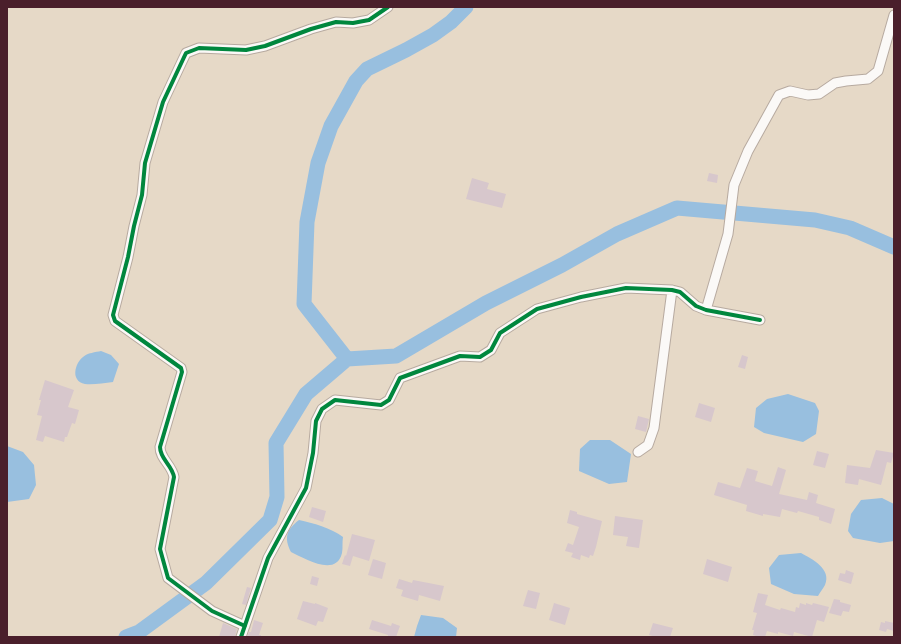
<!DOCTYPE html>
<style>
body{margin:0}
#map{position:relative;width:901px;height:644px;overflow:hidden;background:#e6d9c7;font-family:Pangolin,sans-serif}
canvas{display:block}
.frame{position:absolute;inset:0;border:8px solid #4a1f2b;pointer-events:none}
</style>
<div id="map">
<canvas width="901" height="644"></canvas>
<div class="frame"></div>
</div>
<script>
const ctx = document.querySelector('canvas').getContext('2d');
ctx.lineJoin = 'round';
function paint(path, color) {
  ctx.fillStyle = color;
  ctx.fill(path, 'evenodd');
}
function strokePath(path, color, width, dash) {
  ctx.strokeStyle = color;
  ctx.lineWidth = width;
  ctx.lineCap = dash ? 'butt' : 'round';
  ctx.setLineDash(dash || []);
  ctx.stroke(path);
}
const water = new Path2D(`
 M101,351l10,4 8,9 -6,18c-9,1 -20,3 -28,2 -15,-3 -10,-21 -2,-27 4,-4 13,-5 18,-6z
 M788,394l27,9 4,8 -3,23 -13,8 -39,-9 -10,-6 2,-19 11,-9z
 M590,440h20l21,14 -4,28 -18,2 -30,-13 1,-22z
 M7,446l16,6 11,13 2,20 -7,14 -22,3z
 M882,498l12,6v37l-14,2 -27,-5 -5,-7 3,-17 10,-14z
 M299,520c14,3 32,8 44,17 -1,5 0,11 -1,16 -6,25 -38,5 -51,-1 -7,-14 -5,-22 8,-32z
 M801,553c11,6 31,16 24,32 -2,4 -5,7 -7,11l-24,-2 -23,-10 -2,-16 10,-13z
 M421,615l22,3 14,10 -1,9h-42l3,-11z`);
const river = new Path2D(`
 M347,359l-43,-55 3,-82 11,-59 13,-37 25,-45 11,-12 39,-19 27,-15 18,-13 15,-15
 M126,637l13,-5 67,-49 64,-63 7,-23 -1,-54 30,-49 41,-35 49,-3 90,-53 76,-38 55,-31 60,-26 138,12 35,8 44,19`);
const building = new Path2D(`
 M709,173l9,2 -1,8 -10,-2z
 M472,178l17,5 -2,6 19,5 -4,14 -36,-9z
 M742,355l6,2 -3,12 -7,-2z
 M45,380l29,10 -6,17 11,3 -4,14 -3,-1 -5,14h-2l-1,5 -19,-6 -2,6 -7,-2 6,-24 -5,-1 4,-15h-2z
 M699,403l16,5 -4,14 -16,-5z
 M638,416l11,3 -3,13 -11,-3z
 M876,450l18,3 -3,10 -4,-1 -6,23 -22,-6 -1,6 -13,-2 2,-18 23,3z
 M817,451l12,3 -4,14 -12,-3z
 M778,467l8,3 -7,24 28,6 2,-8 9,3 -2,8 19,6 -4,15 -12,-4v-3l-21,-6 -1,2 -15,-4 -2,8 -17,-3v2l-17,-5 1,-6 -33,-10 4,-13 22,6 7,-20 11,3 -3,10 17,5z
 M312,507l14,4 -3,11 -14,-5z
 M570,510l7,2v2l25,7 -6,26 -3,9 -3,-1 -1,3 -8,-3 -1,5 -9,-3 2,-4 -8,-2 3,-8 5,2 6,-18 -12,-4z
 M615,516l28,4 -4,28 -13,-2 2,-9 -15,-2z
 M352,534l23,6 -6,21 -16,-5 -3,10 -8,-2 3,-9 1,1z
 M373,559l13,4 -4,16 -14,-4z
 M707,559l25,8 -4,15 -25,-8z
 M846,570l8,3 -3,11 -13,-4 2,-7 5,1z
 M312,576l7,2 -2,8 -7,-2z
 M399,579l13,4 1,-3 31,6 -4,15 -21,-6 -1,6 -17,-5 2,-6 -7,-2z
 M247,587l4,1 -5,17 -4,-1z
 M528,590l12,3 -4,16 -13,-3z
 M758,593l10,2 -3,10 15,5 1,-2 14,4 1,-5 3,1 1,-5 6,2v-2l6,2 1,-2 16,4 -5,15 -7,-2 -5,17 -18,-5 -1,4 -15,-4v2l-11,-3 -2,6h-9v-1l-3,-1 1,-5h-2l5,-17 -4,-1z
 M834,599l6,1v2l11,3 -2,7 -6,-1 -2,5 -12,-3z
 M303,601l12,3v-1l13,5 -5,14 -5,-1 -2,5 -19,-7z
 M554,603l16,5 -5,17 -16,-5z
 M254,620l9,3 -4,12h2v2h-14l2,-5h2z
 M372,620l19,6 1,-3 8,3 -4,11h-8v-2l-19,-6z
 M885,621l9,2v8l-7,-2 -1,3 -7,-2 2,-8 4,1z
 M223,623l14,6 -2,8h-16z
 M653,623l20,5 -3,9h-14l-7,-2z`);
const minor = new Path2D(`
 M706,310l22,-76 6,-49 14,-34 31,-56 11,-4 18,4 11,-1 16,-11 11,-2 22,-2 10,-8 16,-56
 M638,452l10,-7 6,-17 18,-138
 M245,626l-33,-15 -44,-33 -8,-29 14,-72c-2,-12 -14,-18 -14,-30l22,-75 -1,-4 -66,-47 -2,-6 15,-58 6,-31 8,-31 3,-32 18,-61 23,-49 13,-5 47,2 19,-4 46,-17 25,-7 17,1 16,-3 19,-13
 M241,637l27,-79 38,-70 7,-35 3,-32 6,-12 13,-9 46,5 8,-5 11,-22 60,-22 20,1 11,-7 9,-17 37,-24 44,-12 45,-9 46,2 8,2 16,14 10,4 54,10`);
const cycleway = new Path2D(`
 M245,626l-33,-15 -44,-33 -8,-29 14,-72c-2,-12 -14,-18 -14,-30l22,-75 -1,-4 -66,-47 -2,-6 15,-58 6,-31 8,-31 3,-32 18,-61 23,-49 13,-5 47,2 19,-4 46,-17 25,-7 17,1 16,-3 19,-13
 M241,637l27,-79 38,-70 7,-35 3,-32 6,-12 13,-9 46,5 8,-5 11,-22 60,-22 20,1 11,-7 9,-17 37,-24 44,-12 45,-9 46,2 8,2 16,14 10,4 54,10`);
paint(water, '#98bfdf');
strokePath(river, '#98bfdf', 15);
paint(building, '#d7c7cc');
strokePath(minor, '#b7aaa0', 11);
strokePath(minor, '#fbf9f7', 9);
strokePath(cycleway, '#00873e', 4);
</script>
